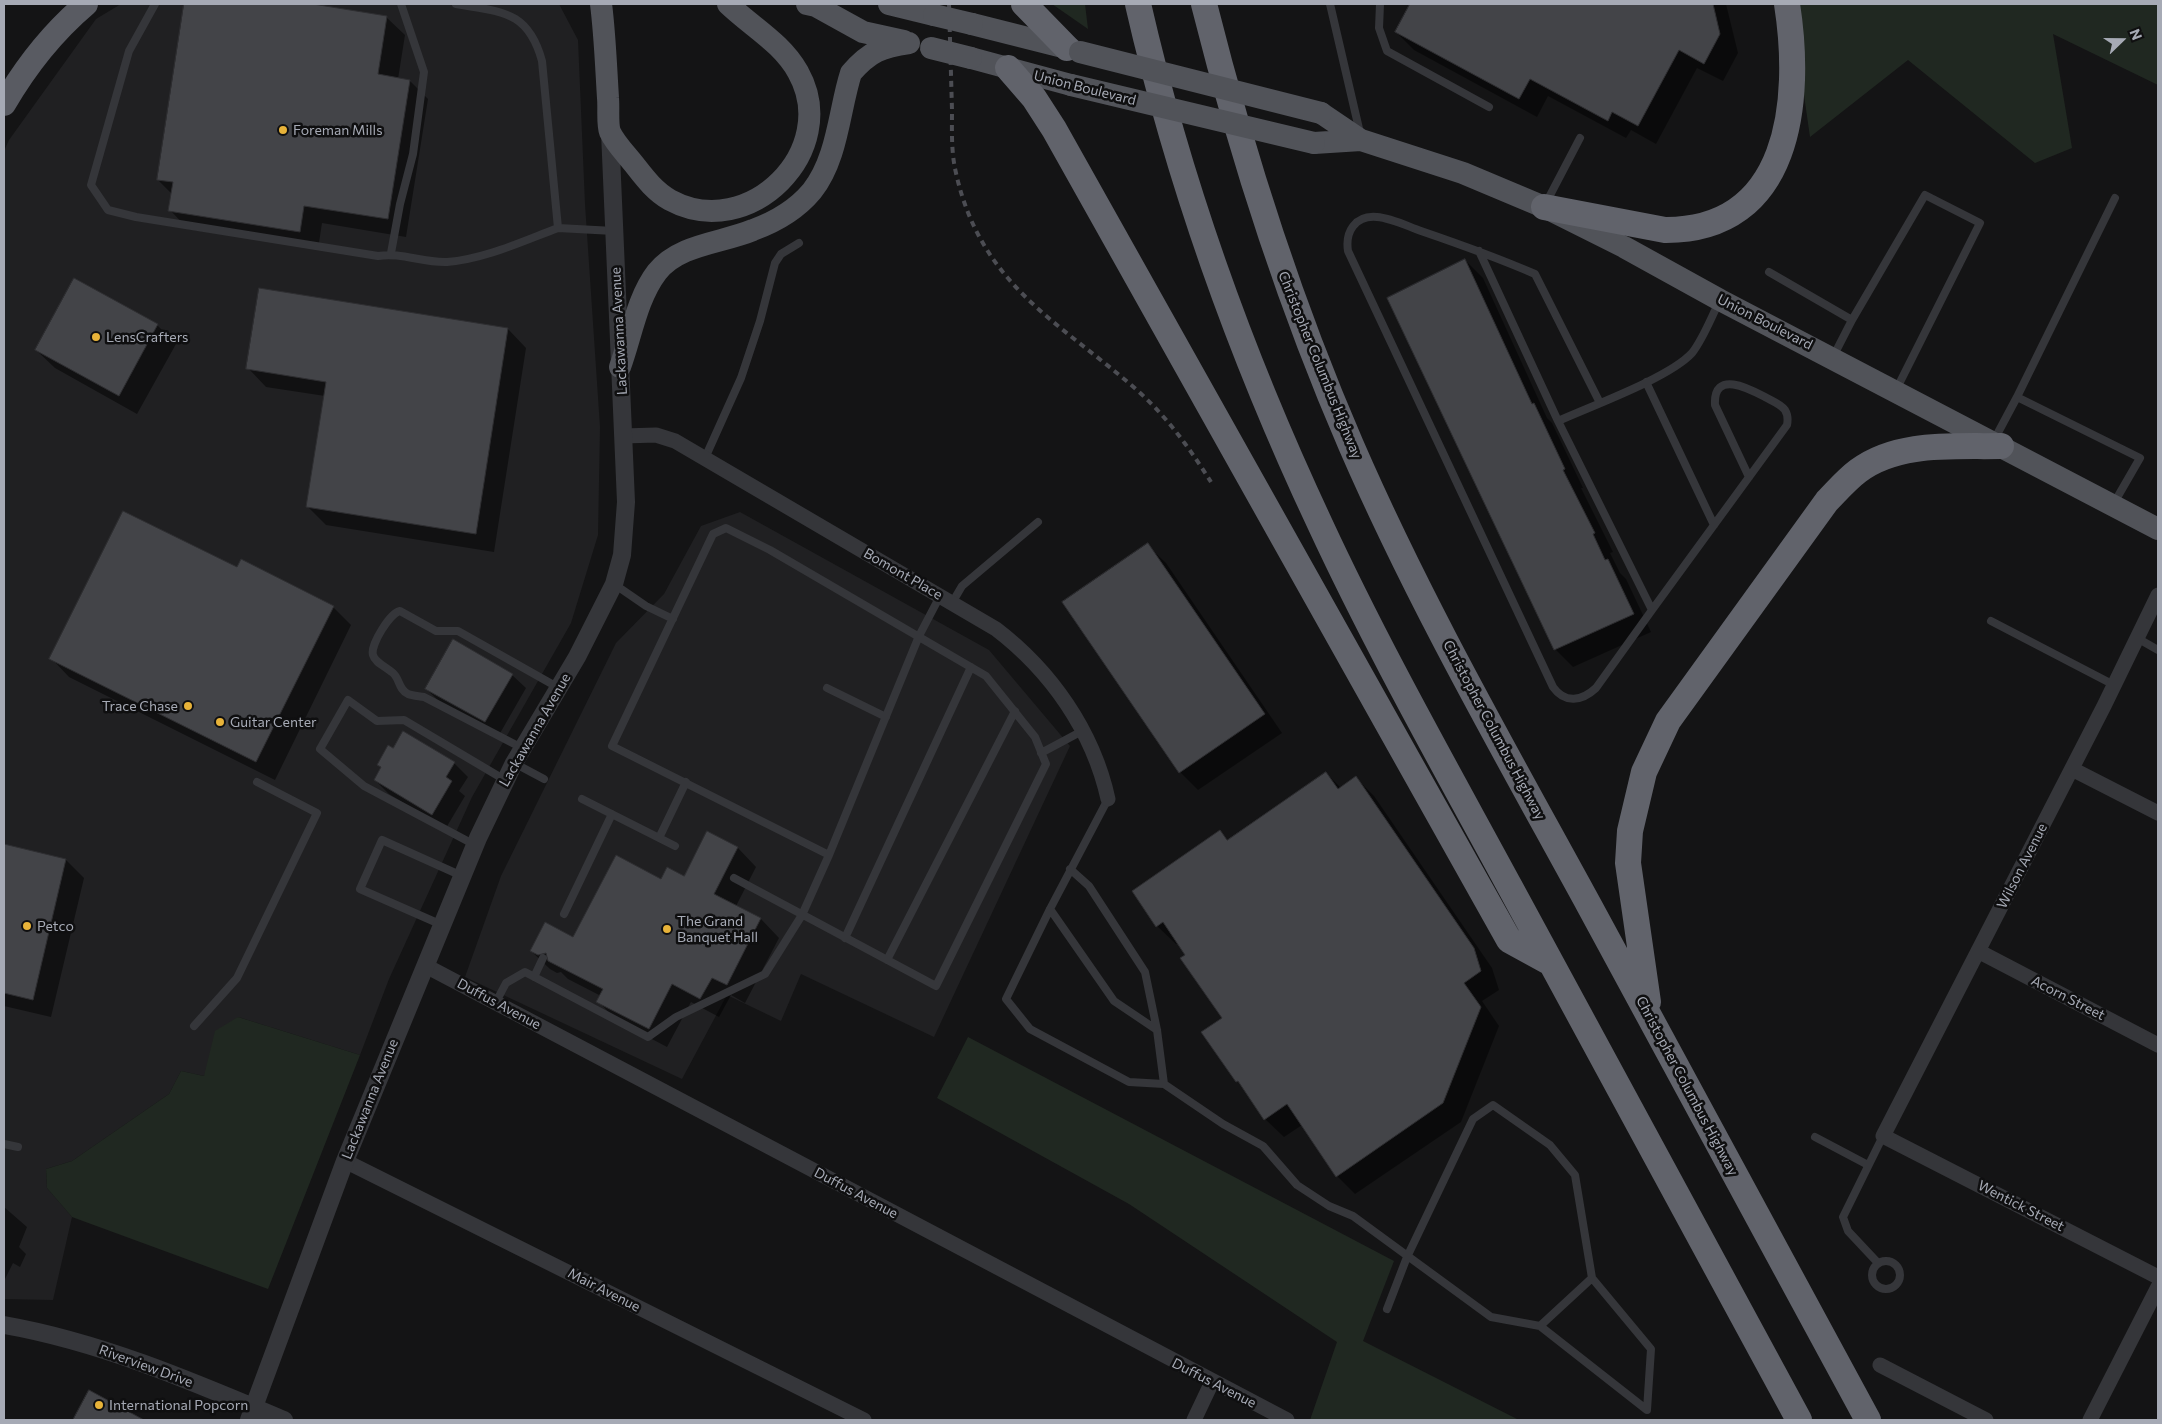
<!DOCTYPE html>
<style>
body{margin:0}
#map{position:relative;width:2162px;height:1424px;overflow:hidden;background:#141415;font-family:Commissioner,sans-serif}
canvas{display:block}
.frame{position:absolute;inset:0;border:5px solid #a6aab5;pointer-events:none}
.north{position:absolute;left:2097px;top:15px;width:50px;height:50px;-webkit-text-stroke:4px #0f0f10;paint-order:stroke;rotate:68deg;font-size:14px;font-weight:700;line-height:20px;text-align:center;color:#a6aab5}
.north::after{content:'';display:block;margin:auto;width:18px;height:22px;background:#a6aab5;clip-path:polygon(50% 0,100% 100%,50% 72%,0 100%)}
</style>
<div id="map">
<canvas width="2162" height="1424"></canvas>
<div class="frame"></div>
<div class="north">N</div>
</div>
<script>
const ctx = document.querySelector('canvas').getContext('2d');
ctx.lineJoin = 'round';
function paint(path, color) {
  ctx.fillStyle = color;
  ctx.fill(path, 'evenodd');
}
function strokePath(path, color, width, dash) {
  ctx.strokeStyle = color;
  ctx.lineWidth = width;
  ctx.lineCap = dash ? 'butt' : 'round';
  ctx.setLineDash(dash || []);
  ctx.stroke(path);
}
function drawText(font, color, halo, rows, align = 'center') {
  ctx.font = font + ' Commissioner,sans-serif';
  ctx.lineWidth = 5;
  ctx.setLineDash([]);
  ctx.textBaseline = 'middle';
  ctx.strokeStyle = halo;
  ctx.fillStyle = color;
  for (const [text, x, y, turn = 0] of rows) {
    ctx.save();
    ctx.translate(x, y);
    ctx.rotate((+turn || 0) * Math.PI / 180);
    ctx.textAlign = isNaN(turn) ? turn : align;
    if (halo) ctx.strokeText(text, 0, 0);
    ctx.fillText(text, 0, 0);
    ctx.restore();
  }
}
const built = new Path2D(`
 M121,4h438l19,36 7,164 15,223 -2,108 -27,88 -99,174 -83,182 -29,76 -122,-38 -34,59 -23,-5 -12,23 -97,67 -26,8 1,19 25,29 -19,83 -49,-1v-1148l5,-11 87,-121z
 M740,512l249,138 81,96 -136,291 -133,-63 -20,47 -54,-26 -45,84 -217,-102 36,-101 115,-233 48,-49 37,-68z`);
const green = new Path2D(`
 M1052,4h33l3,25z
 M1791,4h367v81l-105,-51 19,114 -37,15 -127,-103 -98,77z
 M238,1017l122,38 -92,234 -196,-72 -25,-29 -1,-19 26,-8 97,-67 12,-23 23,5 11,-45z
 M968,1037l426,224 -31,80 156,79h-209l27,-78 -208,-138 -192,-106z`);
const shadow = new Path2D(`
 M186,4h119l81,13 19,18 -7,44 12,2 18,18 -22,138 -84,-14 -4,26 -130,-20 -18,-19 2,-16 -14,-14z
 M1411,4h315l12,49 -15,28 -26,-13 -41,76 -25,-14 -5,8 -78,-42 -11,21 -123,-67 -18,-18z
 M1465,260l18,18 64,140 5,5 31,65h-2l32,64 -3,1 10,20 6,6 25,53 -78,35 -18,-18z
 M157,325l19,19 -39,70 -82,-46 -19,-18z
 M508,329l18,19 -32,204 -168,-27 -18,-18 17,-111 -59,-9 -18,-19z
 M1147,545l19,18 116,170 -84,57 -18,-18z
 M237,569l96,38 18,18 -76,155 -206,-103 -18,-19z
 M512,675l14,13 -27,47 -59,-33 -14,-13z
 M454,763l14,14 -9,14 6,5 -19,32 -57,-34 -14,-14z
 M1326,773l15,15 15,-10 18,18 118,172 7,22 -17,11 17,25 -38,96 -106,72 -18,-18 -35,-51 -18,12 -19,-18 -42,-101 -45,-75 -2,1 -19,-18 63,-94 8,8z
 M708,832l30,16 18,19 -20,39 25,13 18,19 -34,65 -14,-8 -12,22 -28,-15 -24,45 -51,-27 -18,-19 3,-5 -33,-17 -7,-7 -4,1 -7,-4 -19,-18 43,-13 87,-57 23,-3z
 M4,845l62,15 18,18 -33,139 -47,-11z
 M4,1207l23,20 -8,20 7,7 -6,13 -7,-4 -8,16z
 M90,1392l51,28h-66z`);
const building = new Path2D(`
 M184,4h129l74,12 -9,58 32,6 -22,139 -84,-13 -4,26 -132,-21 5,-29 -16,-2z
 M1410,4h303l7,30 -16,30 -25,-14 -41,76 -26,-14 -4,9 -78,-42 -11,20 -124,-67z
 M1465,259l67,145 2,-1 31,66 -2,1 32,63 -2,1 12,26 3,-1 26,55 -80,36 -167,-352z
 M74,278l84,46 -39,72 -84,-46z
 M259,288l249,40 -32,206 -170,-27 20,-125 -80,-13z
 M123,511l114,56 4,-8 93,47 -78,156 -207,-103z
 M1148,543l117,171 -86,59 -117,-171z
 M453,639l60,35 -28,48 -60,-33z
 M403,731l52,31 -9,15 6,4 -20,34 -58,-35 7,-13 -4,-2 11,-20 5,3z
 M1326,772l12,17 18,-13 118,172 7,23 -17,12 17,24 -38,96 -107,74 -49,-73 -23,16 -26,-39 -2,1 -35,-50 21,-14 -42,-60 5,-3 -22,-33 -7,5 -24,-36 88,-61 7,10z
 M707,831l31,16 -24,47 47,24 -34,67 -15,-7 -12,21 -28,-15 -23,45 -53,-27 7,-13 -55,-28 -2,-8 -8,2 -8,-4 15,-29 28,15 43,-82 45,24 6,-12 17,9z
 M4,844l62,15 -33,141 -29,-7z
 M89,1390l55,30h-71z`);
const service = new Path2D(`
 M155,4l-26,47 -38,134 17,25 28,7 242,39c23,-4 45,7 69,6 38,-3 76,-21 111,-34
 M456,4c45,8 72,6 86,57l16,167 56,3
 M1330,4l30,129
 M1380,4l-1,24 8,23 102,56
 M1546,203l34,-65
 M1479,251l79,170
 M391,253l9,-49 13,-50 11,-82 -23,-68
 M1769,272l83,48
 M1833,357l19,-37 73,-125 55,28 -84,167
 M1646,382l68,143
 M1600,403l-65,-129c-37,-16 -76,-30 -114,-43 -14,-5 -30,-13 -44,-14 -22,-2 -32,15 -29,34l205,436c12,17 29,14 43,1l56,-78 -94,-189c33,-15 111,-43 134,-68 11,-14 19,-35 27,-51
 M1993,442l24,-45
 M705,458l36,-80 19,-57 15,-58 6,-9 18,-11
 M2114,503l26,-45 -123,-61 98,-199
 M614,584l32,22 27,13
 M952,603l10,-17 76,-64
 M1652,610l135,-185c1,-5 1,-10 -2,-15 -4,-6 -13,-9 -20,-13 -15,-8 -52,-28 -50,8l34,72
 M1991,621l123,64
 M2137,638l21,12
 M827,688l59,29
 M522,748l-98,-51c-5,-1 -11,-1 -16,-3 -10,-5 -8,-15 -15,-21 -6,-6 -18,-10 -20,-18 -3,-10 17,-42 27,-44l36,20h22l101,57
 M1041,753l43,-23
 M514,763l30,16
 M582,799l93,47
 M1108,799l-58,110 -44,90 24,30 99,53 35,2 59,40 40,22 34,39 32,21 24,10 138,101 49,9
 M659,838l27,-56
 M475,845l-111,-59 -44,-37 28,-49 29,21 27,-1 101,60
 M829,855l90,-219 21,-40
 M1070,869l19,17 56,86 12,58 7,54
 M1050,909l64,92 43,29
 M564,914l48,-100
 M442,925l-82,-36 22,-49 80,36
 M845,938l126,-271
 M887,960l128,-249
 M534,977l9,-19
 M496,1002l10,-19 19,-11 123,65 28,-20 89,-43 37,-59 27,-60 -217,-109 101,-212 13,-6 44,22 216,126 49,61 11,27 -110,222c-68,-36 -135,-72 -202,-108
 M194,1026l43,-48 80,-165 -60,-31
 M1815,1137l53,28
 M4,1144l14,3
 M1872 1275a14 14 0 1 1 28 0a14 14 0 1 1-28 0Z
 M1878,1263l-30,-32 -5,-14 40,-81
 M1387,1309l20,-52 66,-138 20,-14 57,40 25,30 17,103 59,71 -4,61 -107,-84 52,-48`);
const minor = new Path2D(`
 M623,436l33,-1 19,6 321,188c55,42 97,102 112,170
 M2158,595l-54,111 -221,430 275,141
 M2072,769l86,44
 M1978,951l180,94
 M426,966l861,454
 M345,1161l519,259
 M1880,1365l106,55
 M1194,1420l18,-38
 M2090,1420l68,-133`);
const tertiary = new Path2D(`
 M4,1325c97,17 190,57 280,95
 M249,1420l96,-259 133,-323 36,-75 63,-106 37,-73 8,-29 4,-53 -16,-370`);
const primary = new Path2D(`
 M601,4c4,31 5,63 7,94 1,10 -1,26 2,34 5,11 16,22 23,31 11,14 21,28 37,37 79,43 172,-50 128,-128 -16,-29 -46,-45 -70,-68
 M807,4l9,2 47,26 41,9
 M889,4l45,11
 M972,24l99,25
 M971,58l100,27
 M1321,113l40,27 102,33 81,34 80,40 96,53 438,229
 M1314,143l47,-3
 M620,367c11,-30 17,-69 37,-95 22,-28 65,-29 96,-42 22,-8 44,-21 59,-39 26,-33 27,-81 39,-118 19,-22 31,-26 58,-30`);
const trunk = new Path2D(`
 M4,104c22,-38 49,-72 82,-100`);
const motorway = new Path2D(`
 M1024,4l43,44
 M1138,4c41,179 104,354 182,520 57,123 125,243 190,363 96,177 192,355 289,533
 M1204,4c38,151 85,298 147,441 69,159 156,310 239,462 93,171 185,342 278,513
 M1008,68l26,30 20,31 455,811 42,23
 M1544,207l121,23c126,1 137,-130 122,-226
 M1648,1002l-20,-139 2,-32 14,-59 24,-51 159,-220c10,-10 19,-21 31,-30 40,-30 96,-24 143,-25`);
const rail = new Path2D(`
 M949,4c1,35 2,70 3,106 0,21 -1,42 4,63 25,113 104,149 182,218 30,27 52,58 73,91`);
const primaryBridge = new Path2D(`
 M934,15l38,9
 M931,48l40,10
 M1080,52l241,61
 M1071,85l243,58`);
const markers = [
 [283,130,5,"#e8b339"],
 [96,337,5,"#e8b339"],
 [188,706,5,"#e8b339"],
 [220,722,5,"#e8b339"],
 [27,926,5,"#e8b339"],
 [667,929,5,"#e8b339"],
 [99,1405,5,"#e8b339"]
];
const streetNames = [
 ["Union Boulevard",1085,88,14],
 ["Union Boulevard",1765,322,27],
 ["Lackawanna Avenue",619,331,-93],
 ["Christopher Columbus Highway",1320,365,68],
 ["Bomont Place",903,574,30],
 ["Lackawanna Avenue",535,730,-60],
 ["Christopher Columbus Highway",1494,730,62],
 ["Wilson Avenue",2022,866,-63],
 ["Acorn Street",2068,998,27],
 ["Duffus Avenue",499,1004,28],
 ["Christopher Columbus Highway",1687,1086,62],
 ["Lackawanna Avenue",370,1099,-68],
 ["Duffus Avenue",856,1193,28],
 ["Wentick Street",2021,1206,27],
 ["Mair Avenue",604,1290,27],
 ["Riverview Drive",146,1366,20],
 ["Duffus Avenue",1214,1383,27]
];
const poiNames = [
 ["Foreman Mills",293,130],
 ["LensCrafters",106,337],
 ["Trace Chase",178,706,"right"],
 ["Guitar Center",230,722],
 ["The Grand",677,921],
 ["Banquet Hall",677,937],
 ["Petco",37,926],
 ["International Popcorn",109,1405]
];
paint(built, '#202022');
paint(green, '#202821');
paint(shadow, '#0007');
paint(building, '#434448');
strokePath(building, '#2e2e31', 1);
strokePath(service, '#35363a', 8);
strokePath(minor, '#35363a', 15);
strokePath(tertiary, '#35363a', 18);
strokePath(primary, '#515359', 22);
strokePath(trunk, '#595b62', 24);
strokePath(motorway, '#61636b', 26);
strokePath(rail, '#4c4d53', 4, [6, 5]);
strokePath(primaryBridge, '#515359', 22);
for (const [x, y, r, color] of markers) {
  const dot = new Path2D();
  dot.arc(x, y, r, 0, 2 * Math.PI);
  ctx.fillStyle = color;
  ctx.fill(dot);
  strokePath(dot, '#0f0f10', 2);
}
drawText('14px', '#a6aab5', '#0f0f10', streetNames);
drawText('14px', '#a6aab5', '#0f0f10', poiNames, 'left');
</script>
